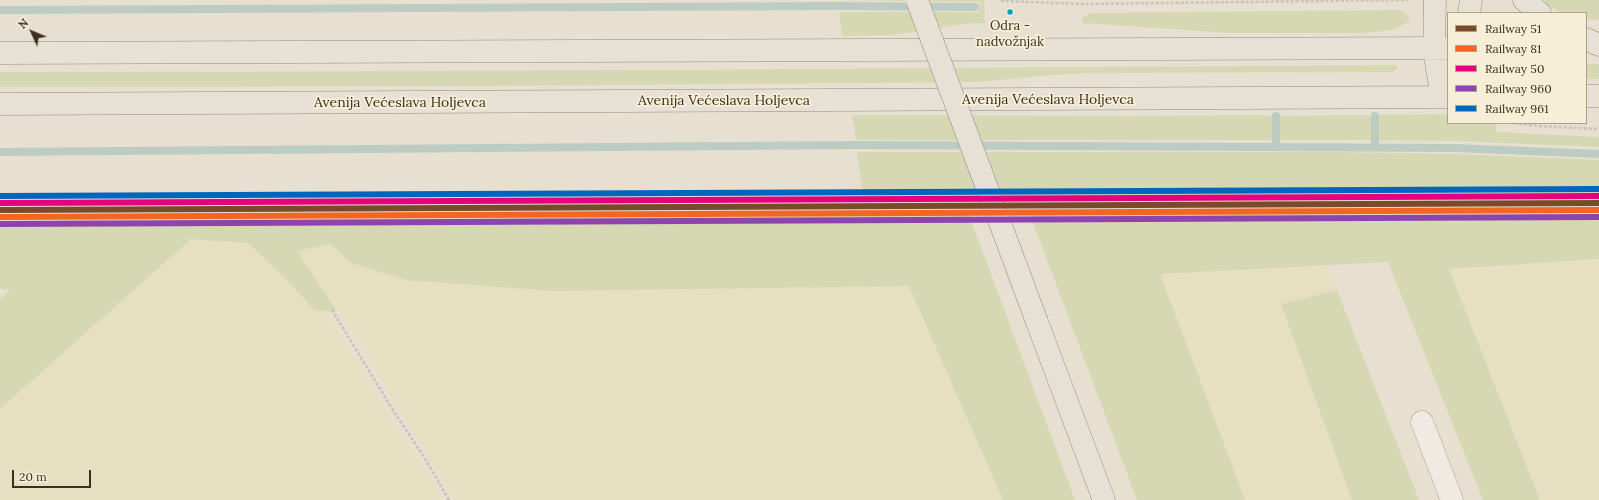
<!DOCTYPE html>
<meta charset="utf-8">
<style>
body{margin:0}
#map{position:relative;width:1599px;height:500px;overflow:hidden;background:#e7e0d1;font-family:Lora,serif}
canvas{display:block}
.legend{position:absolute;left:1447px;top:12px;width:140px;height:112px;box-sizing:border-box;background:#f7eed8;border:1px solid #ada18e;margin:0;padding:5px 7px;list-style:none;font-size:12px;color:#3d2e20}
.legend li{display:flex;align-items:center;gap:8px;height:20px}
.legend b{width:20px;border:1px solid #ada18e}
.north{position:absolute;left:12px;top:12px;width:40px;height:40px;-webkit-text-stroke:3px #f7eed8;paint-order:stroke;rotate:314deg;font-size:11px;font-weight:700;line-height:16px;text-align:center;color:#3d2e20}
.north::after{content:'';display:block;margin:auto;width:14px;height:18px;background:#3d2e20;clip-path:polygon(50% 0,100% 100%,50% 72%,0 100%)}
.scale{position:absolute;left:12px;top:470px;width:79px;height:18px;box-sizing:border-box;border:2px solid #3d2e20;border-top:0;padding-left:5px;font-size:12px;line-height:14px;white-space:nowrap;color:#3d2e20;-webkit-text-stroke:3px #f7eed8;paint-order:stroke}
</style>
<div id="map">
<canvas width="1599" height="500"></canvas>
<ul class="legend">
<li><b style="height:5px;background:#7a4b2a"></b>Railway 51</li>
<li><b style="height:5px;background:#f26522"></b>Railway 81</li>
<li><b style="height:5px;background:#e5007d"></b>Railway 50</li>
<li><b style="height:5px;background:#8e44ad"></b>Railway 960</li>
<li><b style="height:5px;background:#0065bd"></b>Railway 961</li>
</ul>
<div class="north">N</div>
<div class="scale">20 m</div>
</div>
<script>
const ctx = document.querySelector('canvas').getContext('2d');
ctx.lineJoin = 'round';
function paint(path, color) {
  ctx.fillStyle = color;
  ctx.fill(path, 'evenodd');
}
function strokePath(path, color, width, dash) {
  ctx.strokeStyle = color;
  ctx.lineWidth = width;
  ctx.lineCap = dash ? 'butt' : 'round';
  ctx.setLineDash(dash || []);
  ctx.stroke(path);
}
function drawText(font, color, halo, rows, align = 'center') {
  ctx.font = font + ' Lora,serif';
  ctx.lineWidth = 3.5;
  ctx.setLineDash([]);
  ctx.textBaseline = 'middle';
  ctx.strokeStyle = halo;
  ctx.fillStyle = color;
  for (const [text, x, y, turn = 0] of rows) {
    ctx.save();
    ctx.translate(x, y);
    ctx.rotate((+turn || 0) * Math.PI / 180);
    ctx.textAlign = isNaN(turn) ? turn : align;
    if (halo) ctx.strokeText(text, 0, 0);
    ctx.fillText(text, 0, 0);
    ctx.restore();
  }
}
const farmland = new Path2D(`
 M191,239l57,4 40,38 27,30 10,-1 31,49 31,53 40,60 16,28h-443v-91z
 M331,244l20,19 203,28 355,-5 94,214h-548l-57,-91 -33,-59 -69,-99z
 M1599,259v241h-58l-92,-231z
 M1327,265l10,25 -56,15 71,195h-107l-85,-226z`);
const green = new Path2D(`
 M837,0h147l1,23 -22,1 -70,11 -51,1 -3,-24h140l1,-10z
 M1545,0h54v20l-12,-1 -1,-6h-24l-18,-10z
 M1398,10l7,2 5,7 -5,5 -11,5 -10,2 -24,2h-130l-148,-10 1,-6 7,-4z
 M1586,64h13v15h-13z
 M1394,65l3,1v3l-4,3 -306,1 -35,2 -75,7 -490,4h-180l-83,1h-224v-15c465,0 929,-4 1394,-7z
 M1448,114v9h48v9l103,5v10l-144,-6 -79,-1 1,-25z
 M852,115l281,1 133,-1 8,2 1,23h-419z
 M1365,115l8,2 1,23h-96v-24z
 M857,152h478l119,2 145,6v33l-736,4z
 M1029,212l398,3 172,-1v45l-150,10 91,231h-57l-95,-238 -228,12 85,226h-108z
 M969,215l106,285h-72l-94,-214 -355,5 -147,-11 -56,-17 -20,-19 -34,7 40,60h-22l-27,-30 -40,-38 -57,-4 -191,170v-110l10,-9 -10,-1v-68z
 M1337,290l82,210h-67l-71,-196z`);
const stream = new Path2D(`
 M0,10l841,-4 134,1
 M1276,116v31
 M1375,116v31
 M0,152l856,-7 599,3 144,6`);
const path = new Path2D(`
 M1001,0l2,1 81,3 316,-4
 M1401,0h9
 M1514,123l23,3 62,3
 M332,310l62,102 29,43 26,45`);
const minor = new Path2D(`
 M1422,422l30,78`);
const major = new Path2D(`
 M1435,0c-1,35 -2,62 8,97
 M1524,0l16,13
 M1469,13l2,-13
 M1586,39l13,6
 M0,53l1448,-5
 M1586,96h13
 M0,104l1448,-7
 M1037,322l67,178`);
const majorBridge = new Path2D(`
 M917,0l120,322`);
const rail1 = new Path2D(`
 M0,210l1599,-7`);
const rail2 = new Path2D(`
 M0,217l1599,-7`);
const rail3 = new Path2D(`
 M0,203l1599,-7`);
const rail4 = new Path2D(`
 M0,224l1599,-7`);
const rail5 = new Path2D(`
 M0,196l1599,-7`);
const markers = [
 [1010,12,3.5,"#03a3c5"]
];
const busNames = [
 ["Odra -",1010,26],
 ["nadvožnjak",1010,42]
];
const streetNames = [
 ["Avenija Većeslava Holjevca",1048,100],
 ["Avenija Većeslava Holjevca",724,101],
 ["Avenija Većeslava Holjevca",400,103]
];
paint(farmland, '#e6dfc2');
paint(green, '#d6d7b3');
strokePath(stream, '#bcccc2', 8);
strokePath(minor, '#ada599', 23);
strokePath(major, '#928b80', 23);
strokePath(path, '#c8c2b9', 2.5, [3, 2]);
strokePath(minor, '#efebe3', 22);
strokePath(major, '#e6e1d4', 22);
strokePath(majorBridge, '#928b80', 23, []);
strokePath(majorBridge, '#e6e1d4', 22);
strokePath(rail1, '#7a4b2a', 6);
strokePath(rail2, '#f26522', 6);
strokePath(rail3, '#e5007d', 6);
strokePath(rail4, '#8e44ad', 6);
strokePath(rail5, '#0065bd', 6);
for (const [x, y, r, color] of markers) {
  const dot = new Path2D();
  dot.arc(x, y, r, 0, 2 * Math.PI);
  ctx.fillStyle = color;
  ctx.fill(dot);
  strokePath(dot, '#f7eed8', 1.5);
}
drawText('13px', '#3d2e20', '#f7eed8', busNames);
drawText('14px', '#3d2e20', '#f7eed8', streetNames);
</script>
